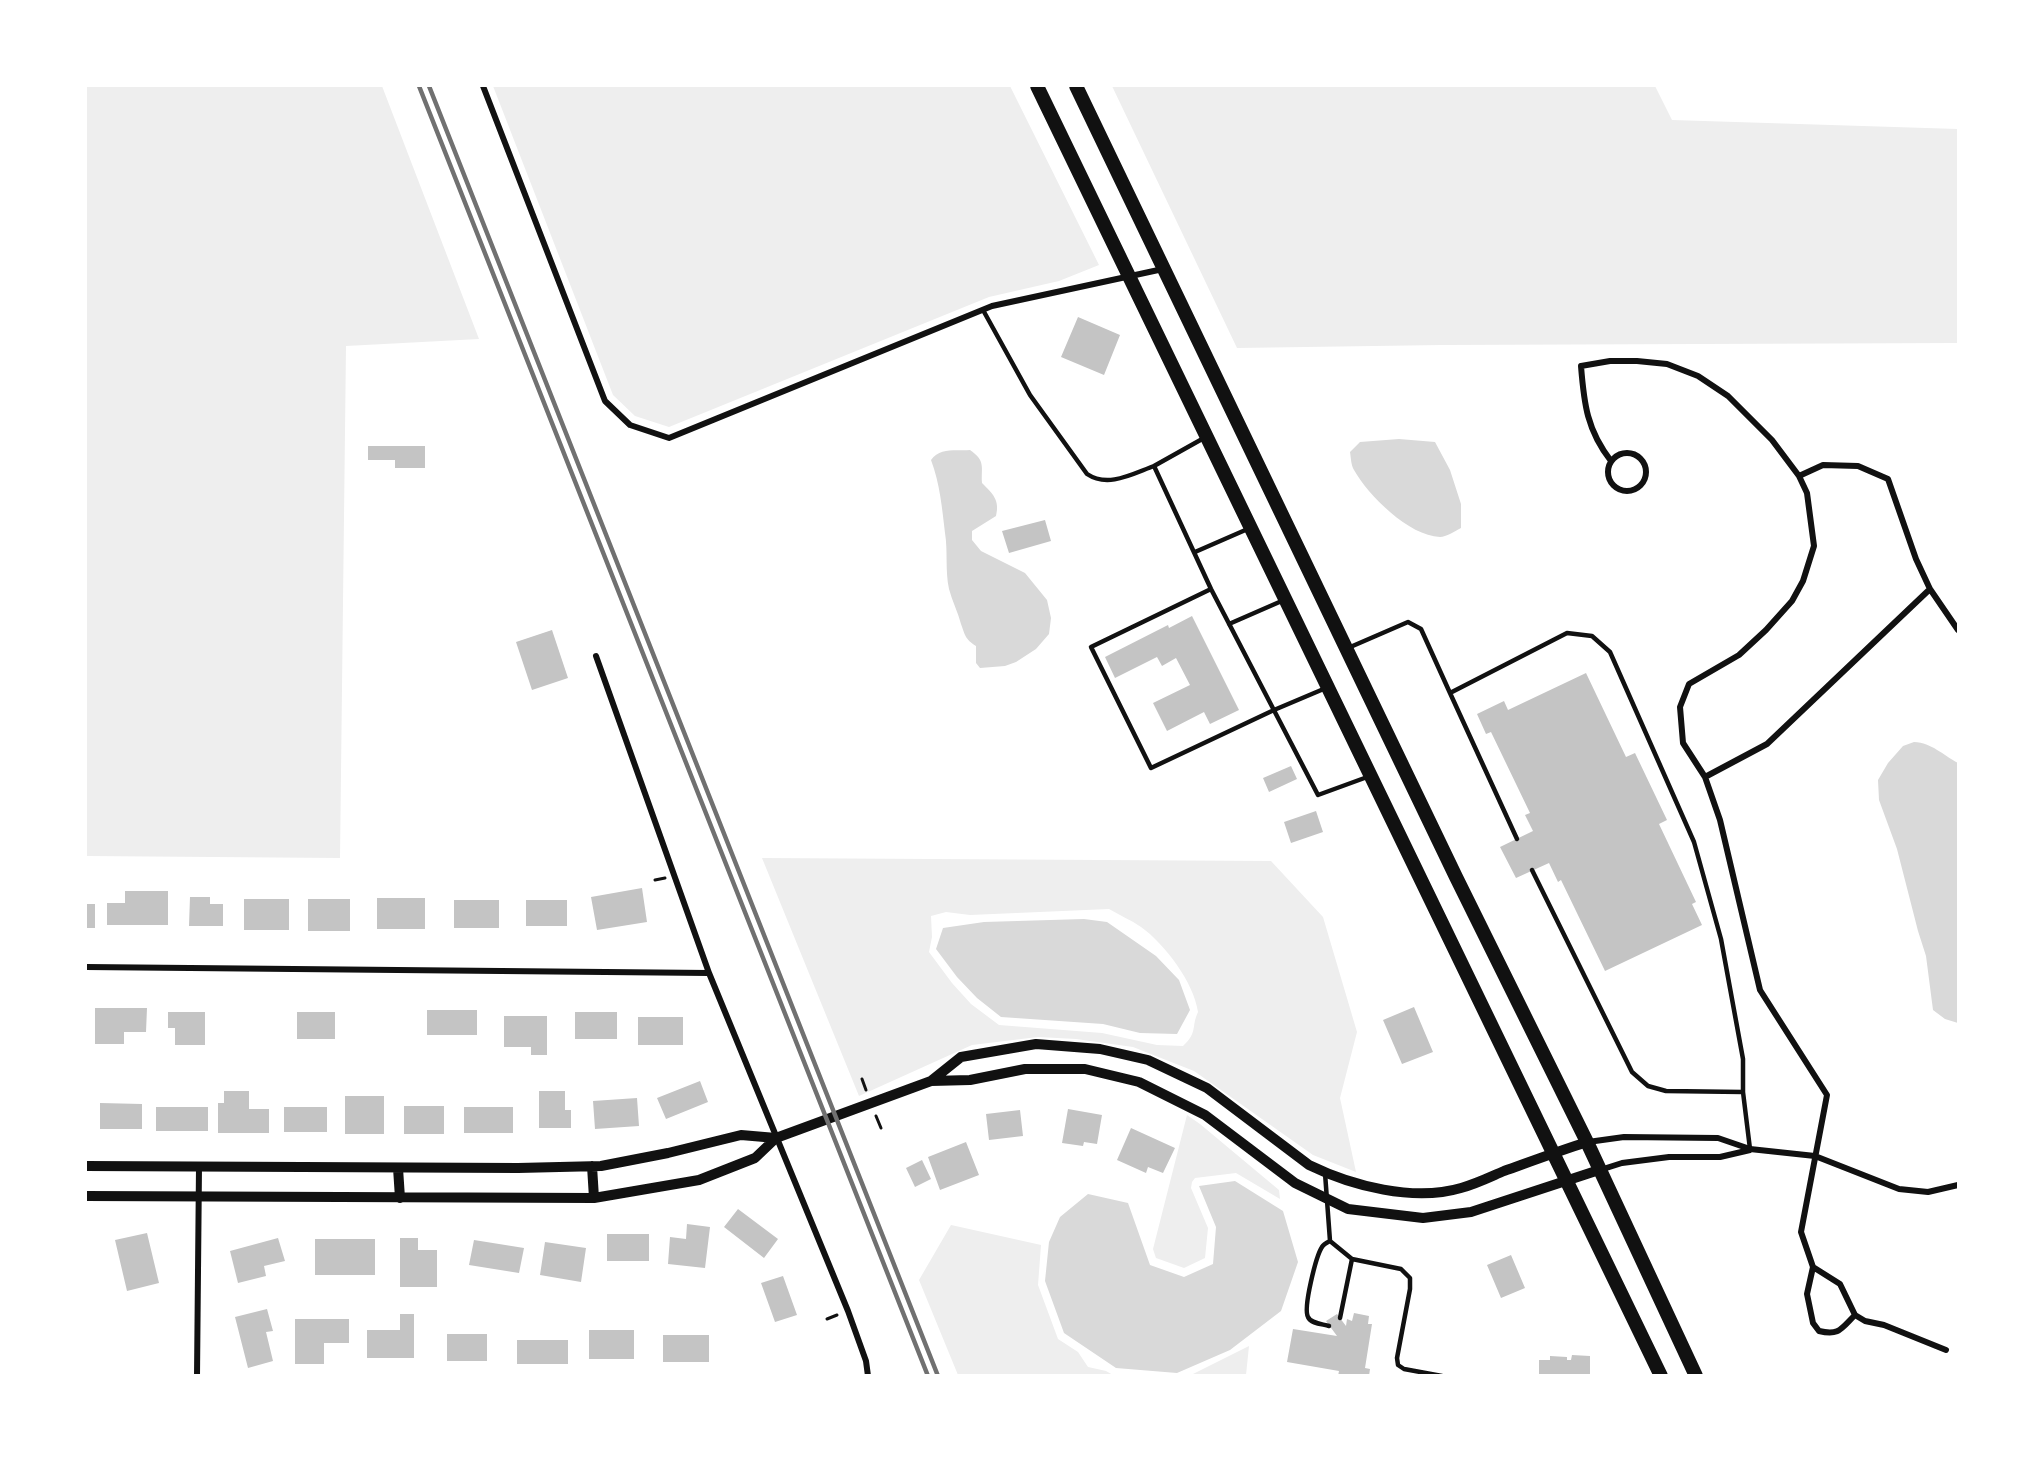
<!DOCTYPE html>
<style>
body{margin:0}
#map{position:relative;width:2044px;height:1461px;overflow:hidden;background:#fff;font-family:"Space Grotesk",sans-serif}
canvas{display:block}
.frame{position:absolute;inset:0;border:87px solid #fff;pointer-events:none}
</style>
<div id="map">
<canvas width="2044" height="1461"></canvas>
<div class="frame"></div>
</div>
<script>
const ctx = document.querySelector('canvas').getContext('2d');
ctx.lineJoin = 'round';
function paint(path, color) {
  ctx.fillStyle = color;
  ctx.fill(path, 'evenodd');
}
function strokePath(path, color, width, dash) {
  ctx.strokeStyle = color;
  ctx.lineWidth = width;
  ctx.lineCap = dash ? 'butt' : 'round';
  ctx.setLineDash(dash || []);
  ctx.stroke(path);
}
const green = new Path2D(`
 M86,86h296l97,253 -133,7 -6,512 -254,-2z
 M493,86h517l89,179 -40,16 -70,16 -320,130 -34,-11 -22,-21z
 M1112,86h543l17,34 286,9v214l-516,2 -205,3z
 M762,858l509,3 52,56 34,115 -17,66 16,74 -43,-17 -119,-84 -61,-24 -57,-8 -38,-2 -66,8 -113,51zM1109,909c10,6 22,11 32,18 24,17 53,56 57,85 -7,15 0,20 -15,34l-26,-1 -55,-12 -103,-8 -28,-21 -19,-21 -23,-31 3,-15 -1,-21 15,-4 24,3z
 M1187,1115l13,9 79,66 1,9 -44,-26 -41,5 -3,4 -1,6 17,40 -3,30 -21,10 -28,-10 -3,-9z
 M951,1225l90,20 -3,40 20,54 20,13 10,15 18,4 7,4h-155l-39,-95z
 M1249,1346l-3,29h-55z`);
const water = new Path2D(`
 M1399,439l36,3 15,28 11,34v24c-6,3 -15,9 -21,9 -31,-1 -72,-42 -86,-67 -3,-5 -3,-12 -4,-18l10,-10z
 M970,450c16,11 11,17 12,33 11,11 18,17 14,33l-24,15v9l9,11 44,22 22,27 4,18 -2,16 -13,15 -20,13 -11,4 -25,2 -4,-5v-17c-11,-7 -11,-11 -15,-22 -3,-12 -9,-23 -12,-35 -4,-19 -1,-38 -4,-56 -3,-25 -5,-49 -14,-73 9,-13 25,-9 39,-10z
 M1914,742c18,1 29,13 44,21v260l-13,-4 -12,-9 -7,-54 -8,-25 -21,-82 -18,-49 -1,-20 10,-17 15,-17z
 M1084,919l23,3 49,34 23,24 11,30 -13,24 -37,-1 -37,-9 -102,-7 -24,-19 -20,-21 -21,-28 7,-21 41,-6z
 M1235,1181l48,30 15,51 -17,49 -51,39 -53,23 -61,-5 -52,-35 -19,-52 4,-39 11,-25 28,-23 40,9 22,62 34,12 29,-13 3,-37 -17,-41z`);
const building = new Path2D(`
 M1078,317l42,18 -16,40 -43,-18z
 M368,446h57v22h-30v-8h-27z
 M1045,520l6,21 -42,12 -7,-22z
 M1192,616l47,94 -29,14 -6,-12 -37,19 -14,-28 37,-18 -14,-27 -14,8 -5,-9 -42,21 -10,-21 63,-32 1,3z
 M552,630l16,48 -36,12 -16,-48z
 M1586,673l40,84 9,-4 32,67 -8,4 37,78 -4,2 10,21 -97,46 -44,-91 -3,2 -9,-19 -33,15 -16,-31 33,-16 -8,-16 5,-2 -39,-81 -5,2 -9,-20 27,-13 4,9z
 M1291,766l6,13 -28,13 -6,-14z
 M1316,811l7,21 -32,11 -7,-21z
 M642,888l5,34 -50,8 -6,-33z
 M125,891h43v34h-61v-22h18z
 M190,897h20v7h13v22h-34z
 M377,898h48v31h-48z
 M244,899h45v31h-45z
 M308,899h42v32h-42z
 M454,900h45v28h-45z
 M526,900h41v26h-41z
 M86,904h9v24h-9z
 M1414,1007l19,45 -31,12 -19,-44z
 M95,1008h52l-1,24h-22v12h-29z
 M427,1010h50v25h-50z
 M168,1012h37v33h-30v-17h-7z
 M297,1012h38v27h-38z
 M575,1012h42v27h-42z
 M504,1016h43v39h-16v-8h-27z
 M638,1017h45v28h-45z
 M700,1081l8,21 -42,17 -9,-21z
 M224,1091h25v18h20v24h-51v-30h6z
 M539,1091h26v19h6v18h-32z
 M345,1096h39v38h-39z
 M637,1098l2,28 -44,3 -2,-28z
 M100,1103l42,1v25h-42z
 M404,1106h40v28h-40z
 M156,1107h52v24h-52z
 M284,1107h43v25h-43z
 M464,1107h49v26h-49z
 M1068,1109l34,6 -5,29 -13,-2 -1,4 -21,-3z
 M1020,1110l3,26 -34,4 -3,-26z
 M1131,1128l44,20 -12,25 -15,-6 -2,6 -29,-13z
 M966,1142l13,33 -39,15 -12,-33z
 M922,1160l9,19 -16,8 -9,-19z
 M738,1209l40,30 -14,19 -40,-31z
 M687,1224l23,3 -5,41 -37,-4 2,-27 16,2z
 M147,1233l12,50 -32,8 -12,-51z
 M607,1234h42v27h-42z
 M278,1238l7,23 -21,5 2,10 -28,7 -8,-32z
 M400,1238h18v12h19v37h-37z
 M315,1239h60v36h-60z
 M474,1240l50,8 -5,25 -50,-8z
 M545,1242l41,6 -5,34 -41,-7z
 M1511,1255l14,33 -24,10 -14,-33z
 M783,1276l14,39 -22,7 -14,-39z
 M267,1309l6,22 -7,1 7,29 -25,7 -13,-51z
 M1354,1313l15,3 -1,8h4l-7,44 5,1 -1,7h-31l1,-5 -52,-9 6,-33 44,7 -11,-15 11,-7 9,12 1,-7 5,2z
 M400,1314h14v44h-47v-28h33z
 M295,1319h54v24h-25v21h-29z
 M589,1330h45v29h-45z
 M447,1334h40v27h-40z
 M663,1335h46v27h-46z
 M517,1340h51v24h-51z
 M1572,1355l18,1v20h-51v-16h11v-4l17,1v3h4z`);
const path = new Path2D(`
 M655,880l10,-2
 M862,1079l4,11
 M876,1116l5,12
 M827,1319l10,-4`);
const service = new Path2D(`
 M983,310l47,85 57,79c21,14 45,0 67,-8
 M1204,438l-50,28 57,123 107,206 52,-19
 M1195,552l55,-24
 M1211,589l-120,58 60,121 123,-58 52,-22
 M1229,624l55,-24
 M1348,648l60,-26 13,7 29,64 117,-60 25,3 18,16 84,190 27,97 22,120v33l7,57
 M1450,693l67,146
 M1532,870l100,202 16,14 18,5 77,1
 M1325,1173l5,68 22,18 49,10 9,9v11l-13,69 1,7 6,4 38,7
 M1340,1318l12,-59
 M1329,1326c-6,-2 -18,-2 -21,-9 -5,-9 8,-61 14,-70 1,-2 6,-5 8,-6`);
const minor = new Path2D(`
 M483,86l122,315 25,24 39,13 323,-132 171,-37
 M1608 472a19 19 0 1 1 38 0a19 19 0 1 1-38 0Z
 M1611,461c-24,-31 -27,-57 -30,-95l29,-5h27l30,3 31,12 30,20 44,44 27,36 8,17 7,53 -11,35 -11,20 -26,29 -27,25 -50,29 -9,23 3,36 22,34 15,43 40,170 67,105 -26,137 12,35 -6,27 6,29 6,8c20,5 22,-2 36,-16
 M1799,476l24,-11 35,1 30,13 28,80 14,30 28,41
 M596,656l113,317 139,338 18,50 2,15
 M1705,777l62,-33 163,-155
 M86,967l623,6
 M1588,1142l36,-5 94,1 32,11 65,7 84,33 29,3 30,-7
 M1600,1170l22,-7 47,-6h51l30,-7
 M1813,1267l27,17 15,31 10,6 19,4 62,25
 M197,1376l2,-209`);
const tertiary = new Path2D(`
 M931,1081l30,-24 75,-13 64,5 48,11 59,28 102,77c43,21 105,37 152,23 15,-4 29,-11 43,-17 28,-10 55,-20 83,-29
 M86,1166l432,2 83,-2 67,-13 73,-18 35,3
 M592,1166l2,32
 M398,1168l2,30
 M86,1196l508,2 105,-18 56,-22 21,-20 155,-57 39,-1 55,-11h60l54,13 66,33 90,68 53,26 75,9 48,-6 128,-42`);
const primary = new Path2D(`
 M1037,86l624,1290
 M1076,86l380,791 131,265 109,234`);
const rail = new Path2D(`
 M419,86l509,1290
 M429,86l509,1290`);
paint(green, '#eee');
paint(water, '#d9d9d9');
paint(building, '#c4c4c4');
strokePath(path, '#111', 3);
strokePath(service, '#111', 4.5);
strokePath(minor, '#111', 6);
strokePath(tertiary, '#111', 10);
strokePath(primary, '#111', 14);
strokePath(rail, '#707070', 4.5);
</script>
